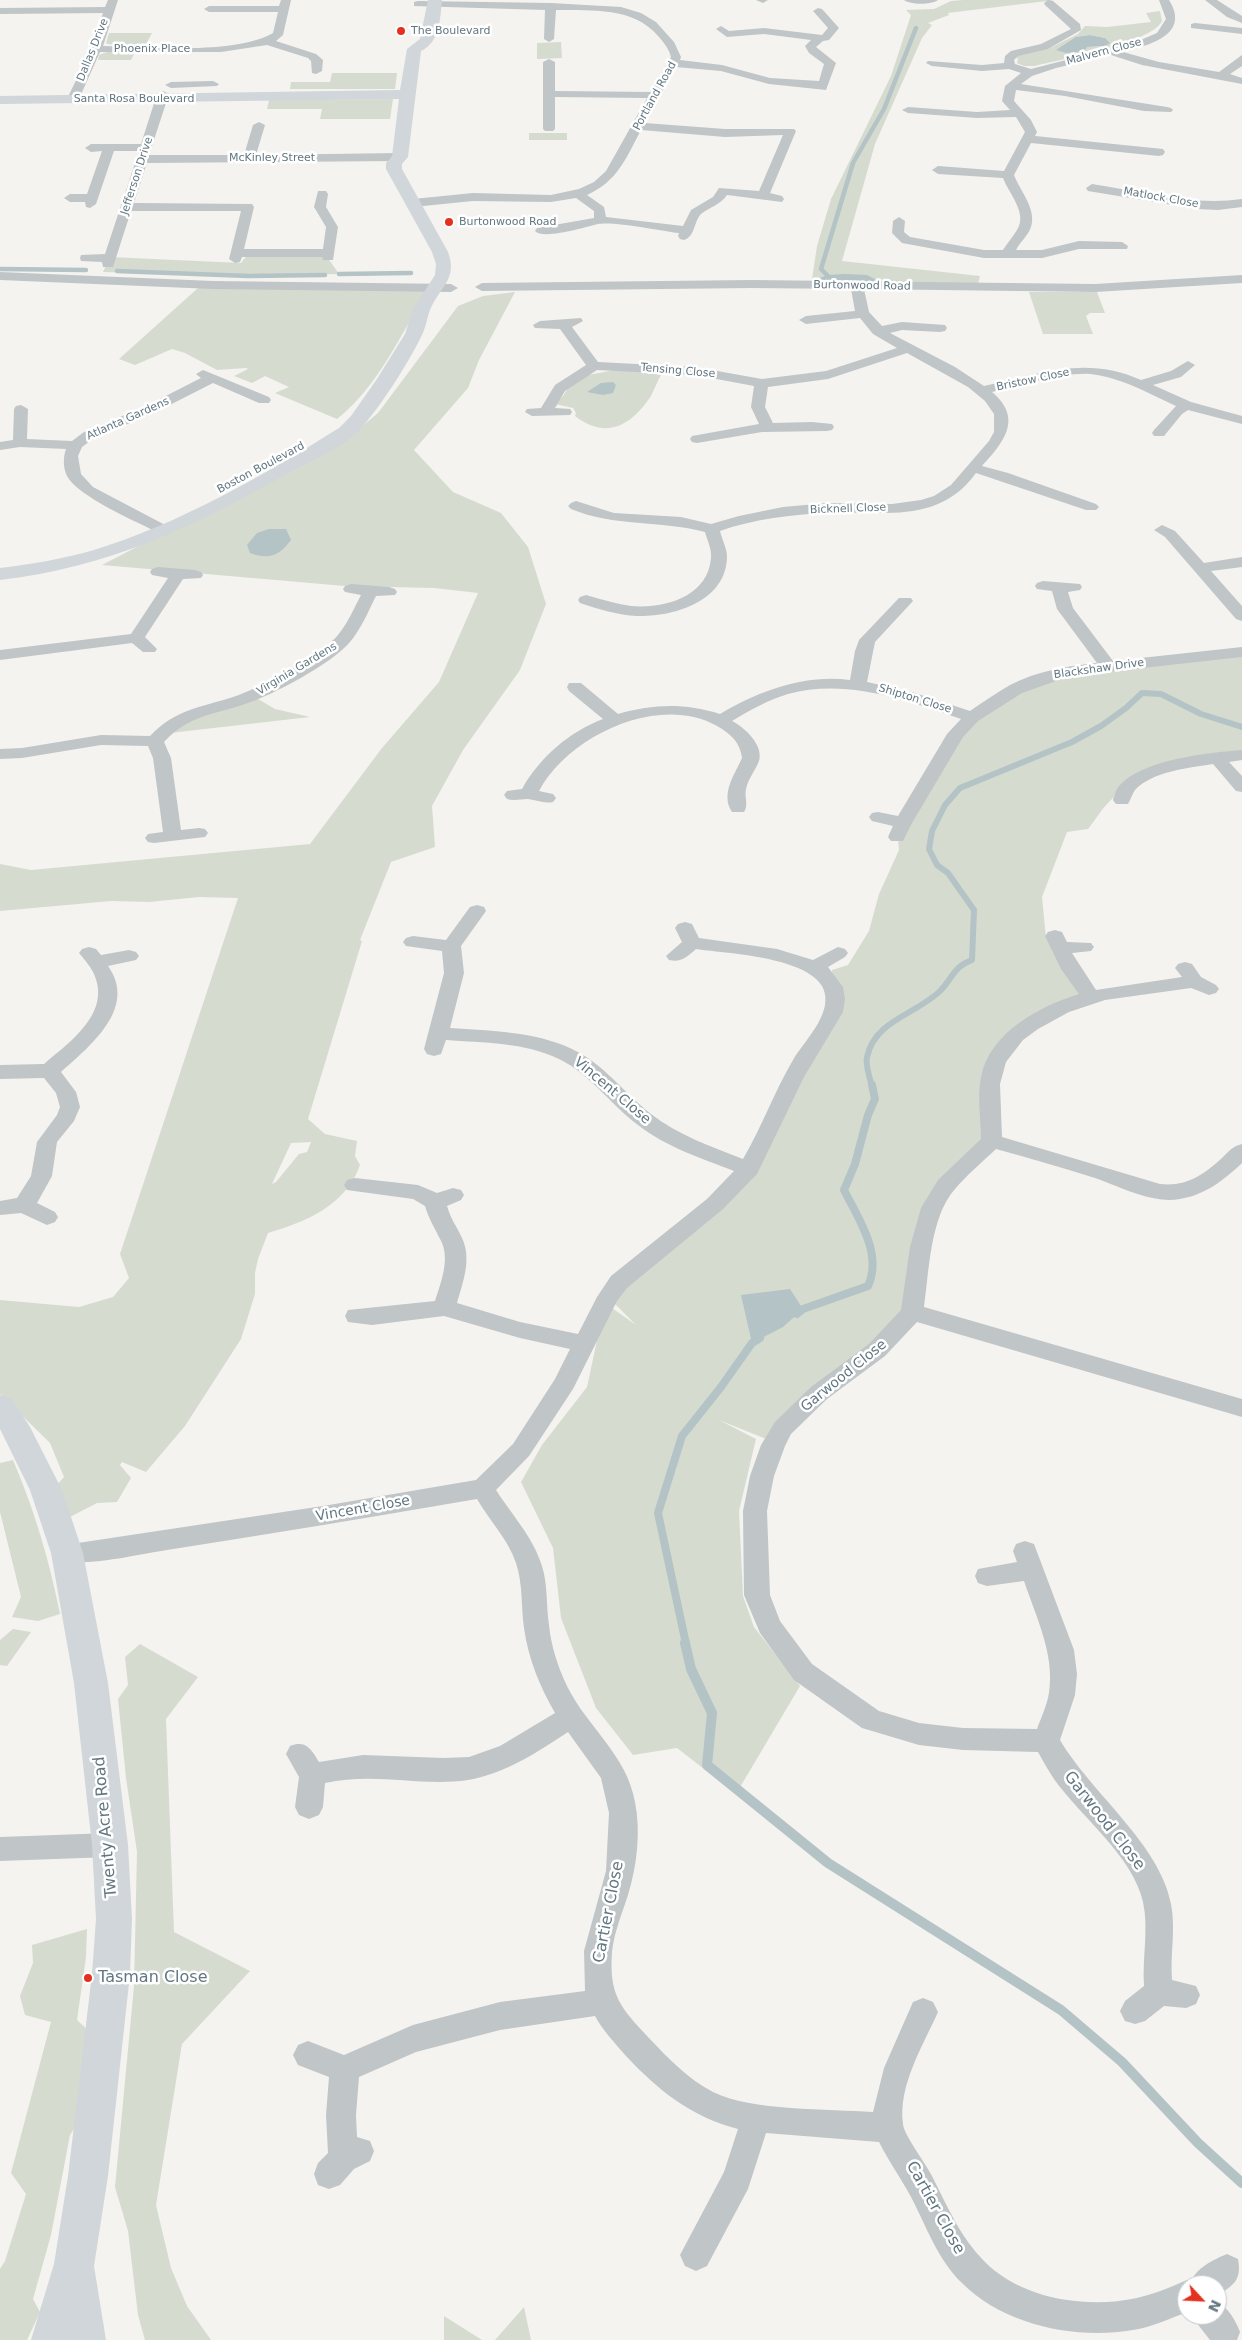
<!DOCTYPE html>
<style>
body{margin:0}
#map{position:relative;width:1242px;height:2340px;overflow:hidden;background:#f4f3ef;font-family:"DejaVu Sans",sans-serif}
canvas{display:block}
.north{position:absolute;left:1177px;top:2275px;width:50px;height:50px;box-sizing:border-box;background:#fff;border:1px solid #c0c9cd;border-radius:50%;rotate:115deg;font-size:14px;font-weight:700;line-height:20px;text-align:center;color:#627781}
.north::after{content:'';display:block;margin:auto;width:18px;height:22px;background:#e4301f;clip-path:polygon(50% 0,100% 100%,50% 72%,0 100%)}
</style>
<div id="map">
<canvas width="1242" height="2340"></canvas>
<div class="north">N</div>
</div>
<script>
const ctx = document.querySelector('canvas').getContext('2d');
ctx.lineJoin = 'round';
function paint(path, color) {
  ctx.fillStyle = color;
  ctx.fill(path, 'evenodd');
}
function strokePath(path, color, width, dash) {
  ctx.strokeStyle = color;
  ctx.lineWidth = width;
  ctx.lineCap = dash ? 'butt' : 'round';
  ctx.setLineDash(dash || []);
  ctx.stroke(path);
}
function drawText(font, color, halo, rows, align = 'center') {
  ctx.font = font + ' "DejaVu Sans",sans-serif';
  ctx.lineWidth = 5;
  ctx.setLineDash([]);
  ctx.textBaseline = 'middle';
  ctx.strokeStyle = halo;
  ctx.fillStyle = color;
  for (const [text, x, y, turn = 0] of rows) {
    ctx.save();
    ctx.translate(x, y);
    ctx.rotate((+turn || 0) * Math.PI / 180);
    ctx.textAlign = isNaN(turn) ? turn : align;
    if (halo) ctx.strokeText(text, 0, 0);
    ctx.fillText(text, 0, 0);
    ctx.restore();
  }
}
const green = new Path2D(`
 M963,0h92l-107,13 1,2 -21,8 4,2 -10,13 -47,106 -33,117 138,15 -3,12 -166,-2 6,-40 14,-47 60,-123 20,-61 -5,-5 28,-1 17,-8z
 M1160,11l2,10c-10,22 -101,38 -127,45h-11l-7,-3 1,-4 -3,-3 35,-8 28,-14 7,-8 22,1 44,-5 -5,-9zM1090,35l15,3v8l-18,1 -11,-10z
 M109,33h43l-7,13 -37,-2 -2,-1z
 M561,42l1,16 -25,1v-16z
 M135,52l-4,8h-33l1,-5 8,-3z
 M332,73h65l-2,16h-105l1,-7h39z
 M393,99l-3,20h-70l2,-10h-55l2,-9z
 M529,133h38v7h-38z
 M249,253l76,1 14,20 -91,2 -145,-4 7,-15 131,6z
 M198,288l229,3c-26,43 -49,96 -90,128l-62,-26 14,-6 -24,-11 -13,7 -18,-7 14,-7 -2,-1 -29,2 -32,-17 -13,-4 -37,16 -16,-6z
 M515,292l-36,68 -11,28 -54,62 39,42 48,21 27,34 18,57 -26,66 -57,80 -31,56 3,41 -44,15 -31,78 2,1 -54,178 17,15 32,7 -2,15 5,9c-14,40 -54,57 -92,68l-10,26 -3,14v21l-14,45 -56,87 -39,46 -24,-10 -2,3 11,13 -14,24 -20,1 -27,14 -15,-30 9,-10 -14,-34 -50,-49v-94l79,7 34,-10 16,-19 -9,-24 118,-356 -39,-1 -50,5 -38,-1 -111,10v-47l31,6 279,-26 72,-96 57,-66 39,-89 -44,-5 -89,-2 -243,-21 248,-129 28,-23 80,-107 25,-10zM311,1142l-4,10 -8,2 -23,28 -4,2 19,-41z
 M1029,292h68l8,21h-15l-4,3 7,18h-50z
 M615,370l48,2c-5,7 -8,16 -12,24 -20,30 -45,44 -76,20l1,-3 -3,-5 -18,-4 8,-8 7,-11 18,-10z
 M1242,653v107c-43,3 -98,7 -130,39 -9,8 -16,20 -24,30l-21,3 -25,65 4,41 45,59 -87,48 -12,96 -60,67 -20,104 -141,129 -52,-21 37,19 -17,72 4,85 11,31 46,59 -64,108 -59,-46 -44,7 -37,-47 -35,-90 -8,-70 -32,-66 21,-37 45,-58 18,-84 31,22 -28,-28 139,-128 88,-145 -3,-54 16,-5 21,-34 10,-37 20,-44 -2,-23 59,-93 60,-45 92,-23z
 M253,696l22,13 35,8 -149,17 24,-20z
 M13,1460c22,52 36,99 47,154l-22,7 -26,-4 9,-20 -21,-85v-49z
 M13,1629l18,3 -24,34 -7,-1v-25z
 M140,1644l58,33 -32,42 8,213 76,39 -68,73 -26,161 15,63 16,38 24,34h-66l-7,-25 -10,-84 -13,-44 19,-201 3,-134 -11,-74 -8,-79 10,-14 -3,-28z
 M87,1929l-1,28 -9,63 13,12 -9,86 -11,17 -19,100 -18,64 7,13 -13,28h-27v-71l5,-8 21,-67 -15,-21 40,-151 -26,-7 -5,-19 13,-33 -1,-18z
 M524,2307l7,33h-36z
 M444,2316l38,24h-38z`);
const water = new Path2D(`
 M1090,35l15,3 5,5 -5,3 -18,1 -3,4 -18,2 -10,-3 20,-13z
 M844,274l23,1 15,8 -62,-1 -2,-3 9,-4z
 M613,382l3,3 -3,8 -10,2 -16,-3 14,-9z
 M269,529h17l5,11c-12,16 -22,20 -41,13l-3,-8 10,-12z
 M790,1289l13,20 -20,18 -31,16 -11,-48z`);
const streamFar3 = new Path2D(`
 M0,269l86,1
 M117,271l131,5 77,-1
 M339,274l72,-1
 M827,275l-6,-6 32,-106 31,-54 32,-81`);
const streamFar2 = new Path2D(`
 M872,1087c-2,-9 -7,-22 -5,-30 8,-37 50,-43 73,-66 13,-13 13,-24 32,-31l2,-50 -26,-37 -11,-8 -8,-16 3,-18 13,-26 15,-17 112,-46 29,-16 25,-18 16,-15 19,1 40,20 41,13`);
const streamFar1 = new Path2D(`
 M797,1314l6,-5 65,-23c15,-32 -10,-68 -24,-96l11,-26 13,-49 7,-16 -3,-14
 M686,1644l-28,-131 24,-77 39,-49 31,-44 8,-5`);
const stream = new Path2D(`
 M685,1643l6,26 21,44 -5,52 121,98 233,147 61,52 76,81 44,40`);
const street = new Path2D(`
 M108,0h10l-15,46c44,1 132,9 170,-13l5,-21h-69l-5,-3 5,-3h70l2,-6h10l-8,35 -7,6 40,13 7,6 -1,11 -6,3 -4,-1 -1,-12 -3,-3 -41,-13 -46,7h-121l-21,47 -6,3 -6,-3 24,-50 12,-36 -103,1v-6l105,-1z
 M756,0h12l-5,3z
 M904,0h34c-7,5 -27,5 -34,0z
 M1159,0h10c22,35 -20,45 -46,52l36,10 60,10 23,-17v11l-12,8 12,4v6l-100,-19 -31,-10 -55,13 -24,8 -11,8 146,23 4,1 2,2 -2,2 -27,-1 -79,-15 -49,-6 -2,11 17,19 6,12 -2,4 128,13 2,3 -2,3 -4,1 -128,-13 -17,32c6,16 23,34 17,52 -3,9 -11,15 -15,23h26l37,-9 43,1 6,4 -1,3h-48l-37,9h-58l-82,-15 -10,-10 1,-12 6,-4 6,4 -1,11 6,5 74,13h19c4,-7 10,-13 14,-20 11,-17 -8,-36 -14,-52l-65,-4 -6,-4 6,-4 66,5 21,-39 -9,-15 -39,1 -69,-5 -6,-3 6,-3 69,5 33,-2 -8,-9 3,-15 16,-13 -12,-4 -27,2 -50,-5 -6,-3 2,-2 54,4 22,-2 1,-7 6,-5 30,-7 30,-15 -26,-24 -1,-2 4,-3 5,1 27,23 1,6 -33,19 -30,7 -4,4 1,4 16,5 105,-27 21,-9 9,-14z
 M1205,0h12l25,16v7l-15,-6z
 M418,1l133,2 70,4 20,6 15,9 18,20 7,15 -1,3 42,5 48,13 49,3 5,-17 -15,-11 -4,-7 6,-6 -47,-6 -37,3 -11,-8 5,-3 8,5 35,-3 58,7 6,-7 -15,-17 5,-3 4,1 17,19 -10,12 -6,1 -7,6 20,16 -10,27 -57,-6 -48,-13 -45,-4 -31,56 80,6h69l2,2 -26,62 12,3 2,3 -2,3 -55,-7c-7,10 -17,12 -26,19 -7,7 -6,23 -17,26l-4,-1 -2,-3 1,-3c-18,-2 -65,-12 -81,-9 -12,3 -55,16 -63,7l2,-3 57,-10v-7l-18,-13 -25,4 -78,-1 -60,6 -6,-4 6,-4 60,-6 78,2 28,-6 15,-7 12,-11 41,-73 -92,-1v32l-2,2h-8l-2,-2v-67l6,-3 6,3v29l96,1 20,-35c-2,-8 -7,-14 -12,-20 -26,-31 -67,-26 -103,-27l-2,29 -5,3 -5,-3 1,-29 -131,-4v-4zM641,130l84,7 58,-2 -24,56 -40,-3 -6,9 -22,13 -8,16 -77,-9 -2,-10 -17,-12c31,-14 39,-37 54,-65z
 M1195,23l47,5v6l-51,-6v-4z
 M213,81l6,3 -2,2 -46,2 -6,-3 6,-3z
 M163,91l6,3 -20,61h95l9,-30 6,-3 6,3 -9,30 144,-2 6,4 -6,4 -253,2 -13,40 118,1 2,3 -10,42h79l3,-22 -12,-20 4,-16h8l2,3 -2,13 12,20 -5,33h-10l-1,-3h-80l-2,5 -5,1 -6,-4 12,-48h-110l-18,56h-10l-1,-5 -21,-1 -1,-3 1,-3 24,-1 34,-103h-25l-18,53 -6,4 -4,-1 -1,-5h-15l-6,-4 6,-4h17l15,-43 -11,1 -6,-4 6,-4h50l16,-50z
 M1092,184c50,8 100,22 150,15v8l-24,3 -21,-1 -109,-18 -2,-3z
 M0,272l213,9 238,3 7,4 -7,4 -238,-3 -213,-9z
 M1242,275v8l-147,9 -231,-3 5,23 13,14 20,-4 43,3 2,3 -2,3 -5,1 -38,-2 -12,3 65,34 29,19c55,-12 102,-31 157,-6l30,-9 17,-10 7,4 -14,12 -28,8 38,17 51,14v8l-54,-14 -6,4 -18,22h-10l-2,-3 2,-3 22,-24c-28,-13 -56,-29 -86,-32 -27,-2 -71,12 -98,18 32,27 11,51 -10,74l26,7 88,31 3,3 -3,3h-10l-110,-37c-38,53 -96,37 -151,40 -36,2 -71,6 -105,18 2,9 7,17 7,26 -1,45 -54,60 -90,59 -19,-1 -39,-7 -57,-13l-2,-3 2,-3 6,-2c15,4 30,9 45,11 33,3 77,-9 80,-48 1,-9 -4,-18 -6,-26 -45,-12 -91,-5 -134,-23l-3,-3 3,-3 5,-2 38,12 67,4 30,7 28,-8 44,-9 44,-4 65,1 29,-4 13,-4 17,-11 38,-44 5,-9v-18l-9,-13 -17,-14 -61,-34 -79,26 -60,8 -3,20 8,16 39,-1 20,2 2,3 -2,3 -5,1 -65,1 -65,11 -5,-1 -2,-3 2,-3 67,-12 -8,-17 3,-21 -59,-11 -98,-5 -32,21 -10,17 15,1 2,3 -2,3 -38,1 -7,-4 2,-3 14,-1 14,-23 31,-20 -26,-36 -25,-1 -2,-3 7,-4 41,-3 2,3 -11,6 26,35 97,5 67,12 64,-8 71,-23 -24,-14 -13,-16 -54,6 -7,-4 7,-4 49,-5 -4,-22 -99,-1 -270,3 -7,-4 7,-4 270,-3 343,4z
 M203,370l66,27 2,3 -2,3h-10l-46,-20 -59,30 -60,25 -12,9 -4,9 3,18 12,13 76,40 3,3 -3,3h-10c-22,-11 -82,-37 -92,-57 -4,-8 -4,-19 -1,-27l-46,-2 -20,3v-8l13,-2 1,-31 2,-3 5,-1 7,4 -1,30 45,2 12,-9 60,-25 57,-29 -5,-4z
 M1162,525l13,6 29,32 38,-6v10l-31,4 31,35v15l-6,-2 -71,-82 -11,-7z
 M158,567l37,3 6,2 2,3 -2,3 -18,1 -38,58 12,12 -2,3h-12l-11,-9 -132,17v-10l131,-16 37,-56 -16,-3 -2,-3 2,-3z
 M1043,581l37,3 2,3 -2,3 -12,2 5,16 40,53 129,-14v10l-172,19 -48,17 -44,28 -15,16 -51,86 -9,18h-12l-3,-4 5,-11 -21,-5 -3,-4 3,-4 6,-1 20,4 49,-82 14,-15c-55,-19 -115,-41 -173,-25 -20,6 -38,16 -56,27 12,6 32,24 27,40 -4,10 -11,18 -13,28 -2,8 3,16 -2,23h-12c-12,-18 3,-38 10,-54 -2,-16 -11,-24 -25,-32 -58,-33 -149,10 -178,65l14,3 3,4 -3,4c-9,2 -16,-2 -25,-3 -7,0 -14,2 -21,0l-3,-4 3,-4 15,-2c18,-32 47,-57 81,-70l-34,-28 -2,-4 2,-4h12l37,31c36,-10 66,-11 102,0 39,-23 84,-40 130,-34l5,-29 4,-11 40,-42h12l2,3 -38,41 -8,40 45,10 58,19c13,-9 26,-18 40,-26 27,-14 57,-19 87,-22l-40,-54 -5,-18 -15,-2 -2,-3 2,-3z
 M351,584l38,3 6,2 2,3 -2,3 -19,1c-8,16 -15,33 -26,46 -17,21 -79,54 -105,62 -32,11 -56,11 -81,38l7,16 10,72 18,-2 6,1 3,4 -3,4 -51,6 -6,-1 -3,-4 3,-4 15,-2 -10,-74 -5,-12 -47,-1 -79,13 -22,1v-10l22,-1 79,-13 49,1c26,-27 49,-28 83,-39 26,-8 88,-42 105,-62 10,-12 16,-27 23,-40l-16,-3 -2,-3 2,-3z
 M1242,750v10l-13,2 13,14v16l-6,-1 -23,-27c-24,4 -60,7 -78,26 -3,4 -4,9 -7,14h-12l-3,-4c2,-5 3,-11 6,-14 24,-27 89,-33 123,-36z
 M477,905l7,2 2,4 -25,35 3,27 -14,55c41,3 84,3 122,21 32,15 52,44 79,65 27,21 61,33 92,45 19,-32 31,-67 50,-99 10,-17 28,-34 32,-55 10,-48 -97,-51 -129,-56 -9,8 -15,14 -27,11l-3,-4 16,-14 -7,-14 3,-4 7,-2 7,2 7,14 78,11 36,11 25,-13 7,2 3,4 -3,4 -17,10 15,20 2,12 -2,13 -39,65 -47,97 -34,35 -96,79 -10,13 -44,88 -44,67 -33,34c16,25 37,47 46,76 6,19 4,39 7,59 2,21 9,42 18,61 20,41 60,69 68,116 6,29 2,64 -7,93 -6,19 -14,37 -16,57 -3,43 8,55 36,85 20,21 40,42 65,55 38,19 116,17 160,20l11,-44 29,-66 10,-4 10,4 5,10c-15,34 -40,73 -35,112 1,12 25,42 31,56 14,28 27,58 50,81 37,38 102,48 153,37 17,-4 34,-11 50,-18l4,2c5,-14 22,-22 36,-28l11,5c4,22 -5,26 -21,37v-11h-30v27c-18,7 -35,15 -54,18 -57,10 -130,-5 -171,-47 -25,-24 -36,-58 -52,-88 -10,-18 -22,-35 -31,-53l-113,-9 -18,56 -41,77 -11,5 -11,-5 -5,-11 44,-83 14,-43c-47,-12 -80,-39 -112,-73 -11,-13 -23,-25 -31,-40l-95,14 -84,22 -57,25 -3,38 1,22 13,4 4,10 -4,10 -16,8 -14,16 -11,4 -11,-4 -4,-11 4,-11 10,-10 -2,-38 3,-38 -31,-12 -5,-10 5,-10 10,-4 36,14 69,-30 87,-23 85,-11 -1,-40 22,-80 3,-58 -8,-35 -33,-46c-30,20 -64,42 -100,48 -48,7 -92,-8 -143,3l-2,24 -4,8 -10,4 -10,-4 -4,-8 4,-30 -13,-23 4,-8c16,-6 21,3 29,16l44,-7 81,3 25,-1 31,-11 55,-33c-15,-26 -27,-55 -31,-85 -3,-21 -1,-44 -8,-65 -8,-24 -27,-43 -39,-64 -104,18 -207,35 -310,51 -27,4 -85,18 -109,10l-3,-7 3,-7 265,-40 153,-26 37,-36 42,-65 15,-30 -50,-11 -76,-22 -72,9 -24,-3 -3,-6 3,-6 87,-9c6,-19 16,-43 5,-62 -6,-12 -11,-20 -15,-33l-12,-7 -66,-9 -3,-5 3,-5 8,-2 63,7 19,8 16,-5 8,2 3,5 -3,5 -14,6c4,14 9,19 15,32 10,21 1,44 -5,65l63,19 58,12 19,-37 14,-21 96,-77 27,-28c-33,-13 -68,-24 -96,-46 -28,-21 -48,-51 -79,-66 -35,-17 -75,-16 -113,-19l-5,14 -7,2 -7,-2 -3,-5 20,-76 -2,-22 -36,-5 -3,-4 3,-4 7,-2 33,4 24,-33z
 M1055,930l7,2 5,10 24,1 3,4 -3,4 -19,2 24,37 86,-13 -7,-9 3,-4 7,-2 7,2 9,13 15,8 3,4 -3,4 -7,2 -18,-7 -86,12 -36,12 -31,17 -15,11 -17,22 -6,22 2,53 158,47c26,3 44,-9 63,-27 6,-6 10,-11 19,-13v19c-18,17 -37,32 -62,36 -28,5 -59,-12 -85,-21 -32,-10 -65,-20 -99,-29 -14,13 -29,26 -41,40 -25,28 -26,83 -31,118l318,92v18l-325,-95 -32,34 -58,43 -36,35 -6,12 -11,30 -7,35 3,84 10,26 32,43 67,47 40,12 44,5 74,1c4,-11 10,-24 12,-36 6,-39 -13,-76 -25,-112l-37,5 -9,-3 -3,-7 3,-7 39,-7 -4,-11 3,-7 9,-3 9,3 40,106 3,24 -2,21 -15,45c31,53 100,104 111,164 5,25 -1,50 1,76l24,6 4,9 -4,9 -10,4 -22,-2 -19,15 -10,3 -10,-3 -5,-10 5,-10 19,-15c-2,-28 5,-57 -1,-84 -11,-47 -62,-85 -89,-123 -6,-9 -11,-18 -16,-27l-75,-2 -44,-5 -57,-17 -68,-48 -34,-47 -16,-38 -1,-84 7,-35 11,-31 14,-23 36,-35 58,-43 32,-34 9,-63 11,-39 17,-28 43,-41c0,-20 -4,-42 0,-62 8,-44 59,-71 98,-83l-18,-25 -16,-33 3,-4z
 M89,947l7,2 5,6 28,-5 7,2 3,4 -3,4 -28,6c30,42 -18,80 -47,106l15,20 4,15 -6,14 -17,21 -5,34 -15,27 18,9 3,5 -3,5 -8,3 -26,-12 -21,2v-14l17,-3 14,-22 6,-34 20,-27 3,-8 -4,-14 -12,-15 -44,1v-14l44,-1c26,-22 69,-52 49,-92 -3,-6 -9,-13 -14,-19l3,-4z
 M110,1833l10,3 4,9 -4,9 -10,3 -110,4v-24z
 M1217,2302c11,5 19,19 23,30l-3,8h-27l-11,-14 -5,-11h23z`);
const secondary = new Path2D(`
 M428,0h14c-2,19 -2,42 -21,51l-13,106 -6,7v5l46,83c10,28 -8,34 -18,58 -3,8 -4,17 -8,25 -13,27 -46,80 -68,100 -19,17 -47,27 -69,40 -95,53 -175,92 -285,105v-12c32,-4 63,-9 94,-18 85,-26 170,-75 245,-122l12,-12 26,-37 28,-45 8,-25 22,-34 1,-11 -4,-12 -46,-83v-6l6,-7 7,-57 -399,5v-8l400,-6 7,-41 13,-10z
 M0,1395l11,3 19,29 32,63 21,63 25,130 20,162 4,74 -2,55 -22,202 -14,90 12,74h-75l23,-76 14,-88 24,-202 4,-55 -4,-74 -18,-162 -23,-130 -21,-63 -30,-61z`);
const markers = [
 [401,31,5,"#e4301f"],
 [449,222,5,"#e4301f"],
 [88,1978,5,"#e4301f"]
];
const farPoinames = [
 ["The Boulevard",411,31],
 ["Burtonwood Road",459,222]
];
const farStreetnames = [
 ["Phoenix Place",152,49],
 ["Dallas Drive",93,50,-68],
 ["Malvern Close",1104,52,-15],
 ["Portland Road",655,96,-61],
 ["Santa Rosa Boulevard",134,99],
 ["McKinley Street",272,158],
 ["Jefferson Drive",137,176,-72],
 ["Matlock Close",1161,198,10],
 ["Burtonwood Road",862,286,1],
 ["Tensing Close",678,371,5],
 ["Bristow Close",1033,380,-12],
 ["Atlanta Gardens",128,419,-24],
 ["Boston Boulevard",261,468,-28],
 ["Bicknell Close",848,509,-2],
 ["Virginia Gardens",297,669,-31],
 ["Blackshaw Drive",1099,669,-8],
 ["Shipton Close",915,699,17]
];
const streetNames = [
 ["Vincent Close",612,1091,40],
 ["Garwood Close",844,1376,-39],
 ["Vincent Close",363,1509,-10]
];
const nearStreetnames = [
 ["Garwood Close",1104,1821,52],
 ["Twenty Acre Road",106,1827,-95],
 ["Cartier Close",609,1912,-79],
 ["Cartier Close",935,2208,61]
];
const nearPoinames = [
 ["Tasman Close",98,1978]
];
paint(green, '#d6dbd0');
paint(water, '#b4c3c5');
strokePath(streamFar3, '#b4c3c5', 4.5);
strokePath(streamFar2, '#b4c3c5', 6);
strokePath(streamFar1, '#b4c3c5', 8);
strokePath(stream, '#b4c3c5', 10);
paint(street, '#c0c5c7');
paint(secondary, '#d0d6d9');
for (const [x, y, r, color] of markers) {
  const dot = new Path2D();
  dot.arc(x, y, r, 0, 2 * Math.PI);
  ctx.fillStyle = color;
  ctx.fill(dot);
  strokePath(dot, '#fff', 2);
}
drawText('11px', '#627781', '#fff', farPoinames, 'left');
drawText('11px', '#627781', '#fff', farStreetnames);
drawText('14px', '#627781', '#fff', streetNames);
drawText('16px', '#627781', '#fff', nearStreetnames);
drawText('16px', '#627781', '#fff', nearPoinames, 'left');
</script>
